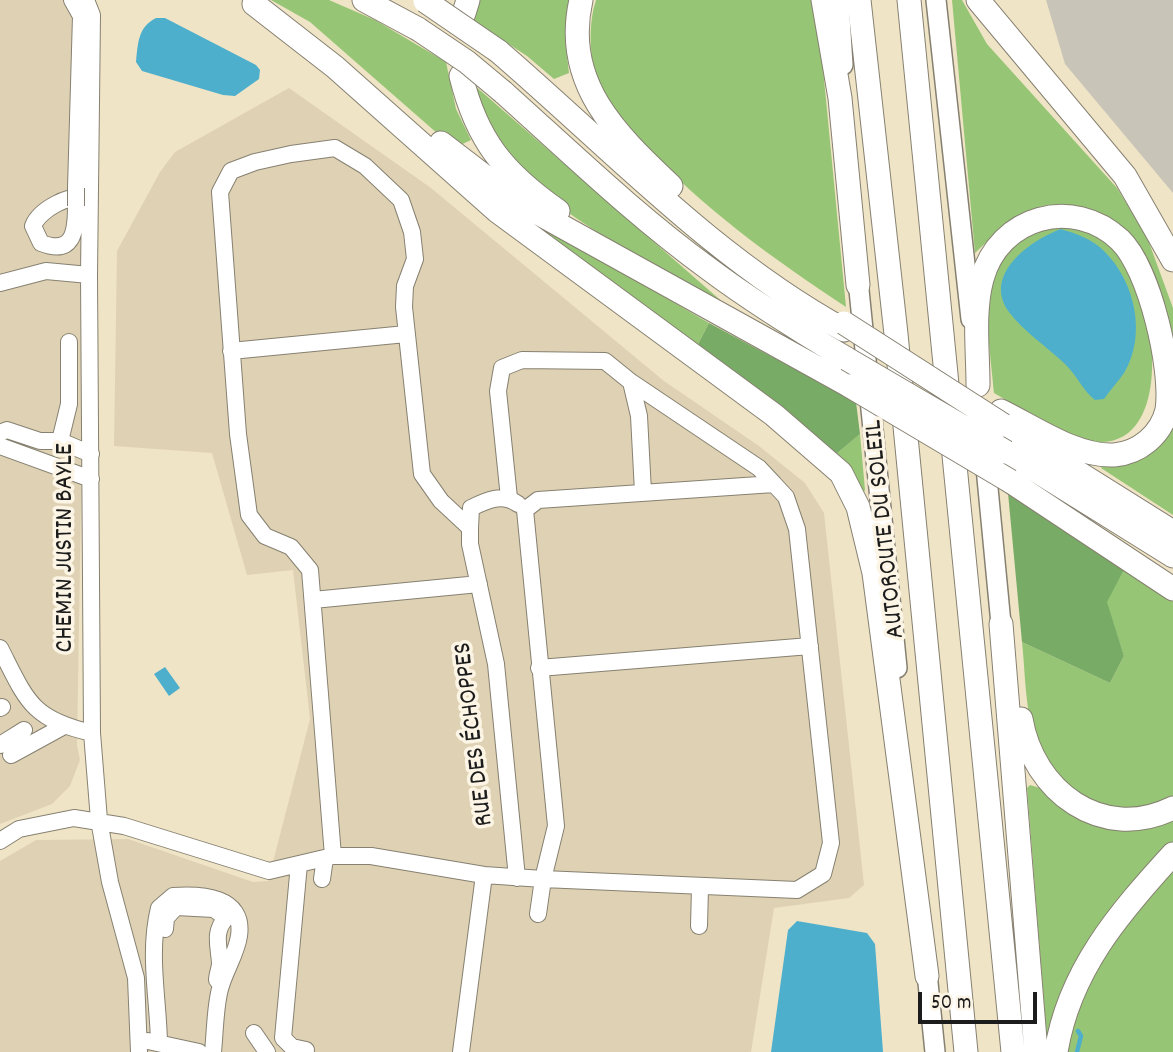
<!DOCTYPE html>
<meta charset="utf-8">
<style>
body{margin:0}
#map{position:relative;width:1173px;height:1052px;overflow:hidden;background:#f0e4c6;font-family:Dekko,sans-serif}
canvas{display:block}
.scale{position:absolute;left:918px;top:992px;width:119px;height:32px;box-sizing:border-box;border:4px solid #1c1c1c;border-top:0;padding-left:9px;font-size:21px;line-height:24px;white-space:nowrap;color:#1c1c1c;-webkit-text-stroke:5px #fcf5e5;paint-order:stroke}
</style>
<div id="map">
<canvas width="1173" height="1052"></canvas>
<div class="scale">50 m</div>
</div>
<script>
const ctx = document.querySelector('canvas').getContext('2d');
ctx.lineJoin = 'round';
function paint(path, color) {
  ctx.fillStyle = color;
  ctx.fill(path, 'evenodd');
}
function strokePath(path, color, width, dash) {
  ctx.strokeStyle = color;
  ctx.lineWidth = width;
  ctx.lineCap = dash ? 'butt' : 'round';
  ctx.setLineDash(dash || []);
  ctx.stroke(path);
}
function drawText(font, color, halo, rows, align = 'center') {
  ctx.font = font + ' Dekko,sans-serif';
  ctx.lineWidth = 7;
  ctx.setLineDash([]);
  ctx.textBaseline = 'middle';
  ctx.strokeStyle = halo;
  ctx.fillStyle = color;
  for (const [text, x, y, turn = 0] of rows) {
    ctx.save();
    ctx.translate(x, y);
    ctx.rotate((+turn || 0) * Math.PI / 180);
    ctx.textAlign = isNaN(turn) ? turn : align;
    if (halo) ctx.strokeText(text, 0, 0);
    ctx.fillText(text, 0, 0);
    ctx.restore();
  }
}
const built = new Path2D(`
 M0,0h91l4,261h-15l2,181 -5,303 3,15 -10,26 -18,18 -52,20z
 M289,88l142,100 233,193 95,65 46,37 19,30 40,372 -15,13 -75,10 -23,144h-751v-191l36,-21 92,-1 125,43 15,-1 42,-162 -17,-149 -46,5 -35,-122 -98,-7 3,-195 43,-79 15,-20z`);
const industrial = new Path2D(`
 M1046,0h127v193l-108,-129z`);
const green = new Path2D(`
 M271,0h58l46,20 71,42 10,47 15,31 -17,8 -144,-126z
 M479,0h91l-5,39 4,34 -15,6 -27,-23 -55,-36z
 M596,0h215l10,48 25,259c-74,-49 -144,-99 -203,-164 -17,-18 -33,-36 -44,-59 -10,-24 -11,-60 -3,-84z
 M952,0h10l25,44 130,144 30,49 26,71v62l-10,-55 -65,-101 -27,-9 -29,1 -31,13 -36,34z
 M474,85l252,220c-65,-37 -179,-92 -222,-151 -15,-20 -24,-45 -30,-69z
 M491,192l50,33 168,98 -13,25z
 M1072,222c21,12 40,20 54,41 37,55 47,209 -52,174 -28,-8 -55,-30 -80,-44 -4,-54 -21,-122 30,-159 11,-8 34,-9 48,-12z
 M1173,403v112l-72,-47 3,-4 28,-2z
 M860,434l5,56 -2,4 -28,-39z
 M1125,568l48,30v202c-10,3 -21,8 -31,9 -53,7 -98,-31 -110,-81 -7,-27 -7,-58 -10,-86l88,41 14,-27 -18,-54z
 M1030,785l13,4 16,15 114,14v27l-47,50 -78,157 -21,-264z
 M1173,868v184h-107l13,-48 20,-47z`);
const forest = new Path2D(`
 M709,323l147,79 4,32 -25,21 -139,-107z
 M1008,493l117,75 -18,34 17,54 -14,27 -88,-41z`);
const water = new Path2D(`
 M156,18h9l91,47 4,5 -1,9 -24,17 -12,-1 -81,-24 -6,-9c2,-19 2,-35 20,-44z
 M1061,229c16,5 31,10 43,22 31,30 43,84 20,122 -6,9 -14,17 -20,26l-9,1c-13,-10 -18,-25 -31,-37 -17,-16 -41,-32 -55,-51 -27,-38 22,-72 52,-83z
 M165,667l15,21 -11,8 -15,-22z
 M797,921l70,12 8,11 8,108h-112l17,-122z`);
const stream = new Path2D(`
 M1077,1052l4,-16 -3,-5`);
const minor = new Path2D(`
 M72,0l9,16 -5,172
 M86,0l6,15 -3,260 3,458 7,87 11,62 26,96 3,74
 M76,206c0,24 -2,50 -35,37l-8,-17c6,-16 38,-34 54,-27
 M0,283l46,-12 43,4
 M69,342v62l-9,37 31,13
 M231,351l175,-17
 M631,382l128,86 15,16
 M0,433l7,-3 33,11h20
 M0,446l91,33
 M509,498l-11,-107 4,-23 20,-8 83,1 26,21 8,34 4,76
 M470,528l1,-20c16,-8 31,-15 47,-4
 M313,600l166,-16
 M0,648c27,53 31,71 92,85
 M539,668l271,-22
 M0,708l2,-1
 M0,745l24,-15
 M11,755l53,-29
 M0,841l19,-12 55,-11 50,8 145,45 64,-15h38l113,19 59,4 254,11 26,-16 8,-31 -34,-314 -11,-32 -12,-13 -236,16 -13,10 31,316 -13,53 -5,35
 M333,856l-23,-286 -19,-23 -26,-11 -16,-21 -11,-81 -18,-242 11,-21 24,-9 36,-8 44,-6 30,18 36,34 11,32 3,27 -10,27 -1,21 18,167 19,27 29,27v16l26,120 21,214
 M299,864l-16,174 9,9 14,3
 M322,879l3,-21
 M699,926l1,-38
 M165,929l1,-11 10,-11 38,2 12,9c-13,14 -7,28 -6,45 0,5 -3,12 -3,17
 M254,1033l13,19
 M148,1041l51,11
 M159,1042c-1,-45 -11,-89 0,-134l14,-12c28,-2 72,0 66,40 -3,20 -16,37 -20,57 -4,19 -4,39 -6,59
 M461,1052l23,-177`);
const major = new Path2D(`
 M839,0l4,65
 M936,0l35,319
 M857,270l40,398
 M985,457l16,167
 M926,963l9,89`);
const highway = new Path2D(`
 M364,0l54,29
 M581,0c-19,83 35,134 90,186
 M823,0l17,98 18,187
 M859,0l37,334 70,718
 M909,0l104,1052
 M978,0l147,176 48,84
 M254,4l81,63 162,144 277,204 67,58 17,34 16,66 53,403
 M464,13l4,-13
 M498,51c112,96 215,207 346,279
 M461,76c16,65 43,97 97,135
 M503,92c67,60 133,124 206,177 44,33 91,62 138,90
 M441,143l77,59 332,184
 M978,385c0,-34 -5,-73 4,-106 17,-63 91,-83 138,-39 30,29 53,130 47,170 -6,25 -28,43 -53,45 -38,2 -80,-28 -113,-44
 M1007,428l166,104
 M1006,452l167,104
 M1010,481l163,108
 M1001,624l35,428
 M1021,719c12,72 81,124 152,89
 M1056,1052c13,-81 63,-139 117,-198`);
const minorBridge = new Path2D(`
 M76,188v18`);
const highwayBridge = new Path2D(`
 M425,1l73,50
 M418,29l49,33 36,30
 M844,323l159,102
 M847,359l159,93
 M850,386l160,95`);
const streetNames = [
 ["AUTOROUTE DU SOLEIL",887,529,-96],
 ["CHEMIN JUSTIN BAYLE",67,548,-90],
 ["RUE DES ÉCHOPPES",476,734,-97]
];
paint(built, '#dfd2b4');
paint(industrial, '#c8c4b8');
paint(green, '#96c675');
paint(forest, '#78ab66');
paint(water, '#4eafcd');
strokePath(stream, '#4eafcd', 4.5);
strokePath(minor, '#868071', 18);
strokePath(major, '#868071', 22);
strokePath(highway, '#868071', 25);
strokePath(minor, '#fff', 16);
strokePath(major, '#fff', 19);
strokePath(highway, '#fff', 23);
strokePath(minorBridge, '#868071', 18, []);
strokePath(highwayBridge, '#868071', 25, []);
strokePath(minorBridge, '#fff', 16);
strokePath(highwayBridge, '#fff', 23);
drawText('26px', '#1c1c1c', '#fcf5e5', streetNames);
</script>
